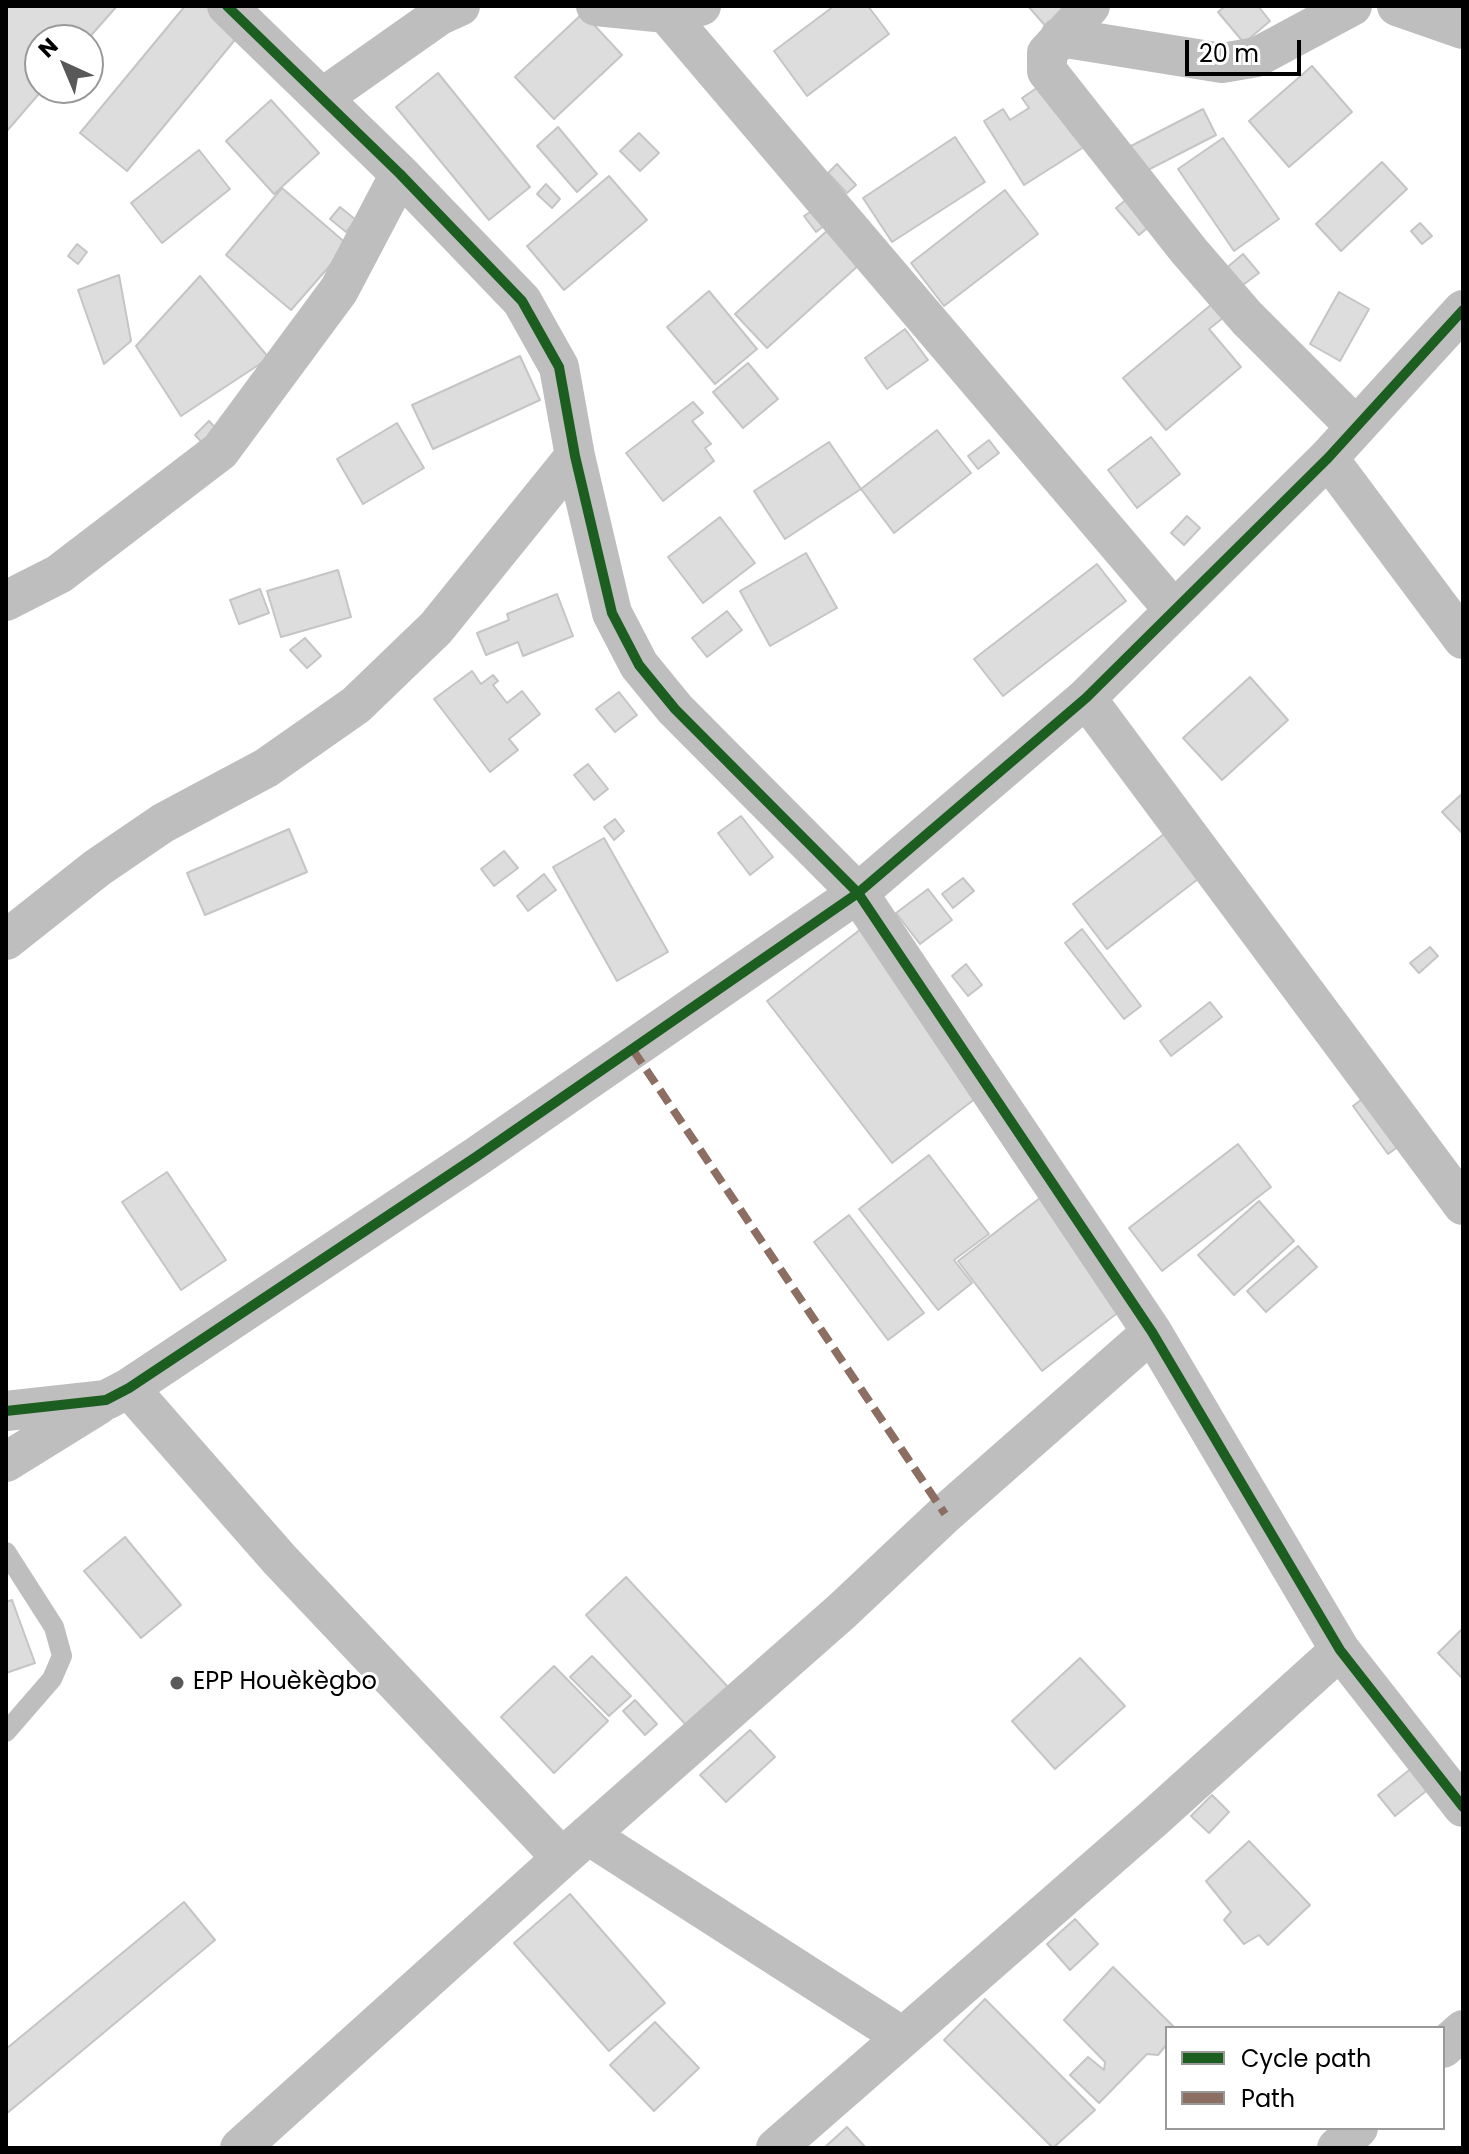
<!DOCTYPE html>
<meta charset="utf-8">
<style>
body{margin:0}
#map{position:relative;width:1469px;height:2154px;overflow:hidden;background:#fff;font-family:Poppins,sans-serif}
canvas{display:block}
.frame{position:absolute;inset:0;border:8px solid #000;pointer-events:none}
.legend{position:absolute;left:1165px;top:2026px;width:280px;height:104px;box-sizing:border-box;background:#fff;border:2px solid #999;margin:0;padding:10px 14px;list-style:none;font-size:24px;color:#000}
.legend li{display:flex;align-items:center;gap:16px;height:40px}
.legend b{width:40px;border:2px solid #999}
.north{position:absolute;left:24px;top:24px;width:80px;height:80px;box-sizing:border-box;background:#fff;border:2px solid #999;border-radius:50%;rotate:316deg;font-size:22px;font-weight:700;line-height:32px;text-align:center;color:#000}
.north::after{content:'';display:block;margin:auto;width:28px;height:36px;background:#595959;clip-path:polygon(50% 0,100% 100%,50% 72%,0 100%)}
.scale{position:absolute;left:1185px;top:40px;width:116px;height:36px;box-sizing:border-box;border:4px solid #000;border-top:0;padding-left:10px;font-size:24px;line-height:28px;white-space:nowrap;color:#000;-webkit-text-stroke:6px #fff;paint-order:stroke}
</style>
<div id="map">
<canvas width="1469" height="2154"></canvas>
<div class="frame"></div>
<ul class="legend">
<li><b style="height:10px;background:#1b5e20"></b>Cycle path</li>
<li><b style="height:10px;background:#8d6e63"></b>Path</li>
</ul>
<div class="north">N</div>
<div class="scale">20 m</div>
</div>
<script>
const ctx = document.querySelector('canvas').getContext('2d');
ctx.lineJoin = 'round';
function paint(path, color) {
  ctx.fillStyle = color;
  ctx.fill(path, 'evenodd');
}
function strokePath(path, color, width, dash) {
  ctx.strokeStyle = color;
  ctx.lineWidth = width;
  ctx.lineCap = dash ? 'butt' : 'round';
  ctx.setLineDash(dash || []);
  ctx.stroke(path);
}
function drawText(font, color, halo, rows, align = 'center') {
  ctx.font = font + ' Poppins,sans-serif';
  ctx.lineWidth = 6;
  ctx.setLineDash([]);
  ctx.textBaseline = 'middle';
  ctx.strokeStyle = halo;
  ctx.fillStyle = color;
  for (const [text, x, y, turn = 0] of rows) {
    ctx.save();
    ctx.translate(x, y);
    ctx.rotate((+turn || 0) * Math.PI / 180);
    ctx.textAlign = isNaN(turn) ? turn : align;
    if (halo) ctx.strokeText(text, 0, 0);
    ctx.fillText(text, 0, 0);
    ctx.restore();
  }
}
const building = new Path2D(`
 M6,6h111l-30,34h-47v48h4l-38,44z
 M185,6h29l29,24 -116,141 -47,-38z
 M834,6h34l21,28 -82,62 -33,-45z
 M1028,6h37l-16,24z
 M1225,6h33l12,15 -26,22 -26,-31z
 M583,13l39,42 -68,64 -39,-42z
 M1312,66l40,46 -63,55 -40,-46z
 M438,73l92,114 -41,33 -93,-113z
 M1044,83l40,64 -60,38 -40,-64 19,-12 7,11 19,-12 -7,-10z
 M271,100l48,53 -45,41 -48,-53z
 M1203,109l13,26 -74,38 -13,-26z
 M558,127l39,47 -20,18 -40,-46z
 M639,133l20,20 -19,18 -20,-20z
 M955,137l30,45 -93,60 -29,-44z
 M1223,138l56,81 -45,32 -56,-82z
 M199,150l31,39 -68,54 -31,-40z
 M1382,162l25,27 -66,62 -25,-27z
 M837,164l19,21 -9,8 -19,-20z
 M609,176l38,44 -83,70 -37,-44z
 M546,184l14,15 -8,9 -15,-14z
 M282,188l66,57 -57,65 -65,-55z
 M1005,190l33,44 -94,72 -33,-43z
 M1135,192l23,27 -19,16 -23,-27z
 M340,207l16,13 -10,12 -16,-13z
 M818,207l11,15 -13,10 -12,-16z
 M1420,223l12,13 -10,8 -11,-13z
 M829,229l31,35 -93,84 -32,-34z
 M77,244l10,8 -9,12 -10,-8z
 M1243,254l16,19 -20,15 -15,-18z
 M119,275l12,66 -27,23 -26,-74z
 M200,276l69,82 -88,58 -45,-70z
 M709,291l48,58 -42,35 -48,-57z
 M1339,292l30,17 -29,52 -30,-17z
 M1212,304l11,14 -14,11 32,38 -75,63 -43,-52z
 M905,329l23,31 -41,29 -22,-31z
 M520,356l20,44 -107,49 -21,-44z
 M748,363l30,36 -35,29 -30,-36z
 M693,402l10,11 -11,8 19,23 -6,4 9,13 -51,40 -37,-48z
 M209,421l16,17 -14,14 -16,-17z
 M397,423l27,45 -61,36 -26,-45z
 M937,430l34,43 -77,60 -33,-44z
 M1151,437l29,37 -43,34 -29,-38z
 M989,440l10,13 -21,16 -10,-13z
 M829,442l32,47 -76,50 -31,-48z
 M1187,516l13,12 -16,17 -13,-12z
 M720,517l35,46 -52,40 -35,-46z
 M806,553l31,55 -67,38 -30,-55z
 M1097,564l29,37 -123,95 -29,-37z
 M338,570l13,47 -70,20 -14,-46z
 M260,589l9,24 -30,11 -9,-24z
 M557,594l16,42 -50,20 -5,-14 -32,13 -9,-22 32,-13 -2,-6z
 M727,611l15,19 -35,27 -15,-19z
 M305,638l16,18 -14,12 -17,-18z
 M472,671l9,13 12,-9 5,6 -5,4 14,18 15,-12 18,23 -31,25 9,11 -28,22 -56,-73z
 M1250,677l38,43 -66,60 -39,-42z
 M619,692l18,23 -22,17 -19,-23z
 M588,764l20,25 -14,11 -20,-25z
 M1463,793v41l-21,-22z
 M741,816l32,41 -23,18 -32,-42z
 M615,819l9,12 -10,9 -10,-13z
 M289,829l18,43 -102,43 -18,-42z
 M1168,831l34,45 -95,73 -34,-45z
 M604,838l64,114 -51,29 -64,-114z
 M504,851l14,17 -24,18 -13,-17z
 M544,874l12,16 -28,21 -11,-15z
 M963,878l11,13 -21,17 -11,-14z
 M928,889l24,31 -32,24 -24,-31z
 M861,929l124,162 -93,72 -125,-162z
 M1082,929l59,77 -17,13 -59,-76z
 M1430,947l8,9 -19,17 -9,-10z
 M966,964l16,21 -14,11 -16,-20z
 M1210,1002l12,15 -51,39 -11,-15z
 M1370,1093l36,48 -18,13 -35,-48z
 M1238,1144l33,43 -109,84 -33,-43z
 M929,1155l60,79 -35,26 18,23 -34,27 -79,-101z
 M167,1172l59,88 -45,30 -59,-88z
 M1040,1198l84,110 -82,63 -84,-110z
 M1259,1201l35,40 -60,54 -36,-40z
 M849,1215l75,98 -36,27 -74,-98z
 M1298,1246l19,21 -51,45 -19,-21z
 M125,1537l56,68 -40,33 -57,-67z
 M626,1577l102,110 -42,38 -100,-110z
 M12,1600l23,63 -29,10v-71z
 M1463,1628v51l-25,-26z
 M592,1656l39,40 -22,20 -39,-39z
 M1080,1658l45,48 -70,63 -43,-48z
 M554,1666l54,55 -54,52 -53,-56z
 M635,1700l22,24 -12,11 -22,-24z
 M750,1730l25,27 -49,45 -26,-27z
 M1413,1767l17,21 -35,28 -17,-21z
 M1212,1795l17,17 -20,21 -18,-17z
 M1249,1841l61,64 -42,40 -9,-10 -15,9 -20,-24 7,-8 -25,-31z
 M570,1894l95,109 -56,48 -95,-108z
 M184,1902l31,38 -209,174v-65z
 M1075,1919l23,25 -28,26 -23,-26z
 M1113,1967l62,61h-8v16l-9,11 -11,-1 -48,49 -29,-28 18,-18 16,13 1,-8 -41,-42z
 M985,1999l110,111 -42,38 -109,-108z
 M655,2022l44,46 -45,43 -44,-46z
 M847,2127l19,21h-42z`);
const lane = new Path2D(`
 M6,1552l48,75 8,29 -10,23 -46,53`);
const street = new Path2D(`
 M227,6l173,168 122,127 37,66 16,89 37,157 27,52 36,44 183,184 294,439 188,318 123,157
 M596,6l70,7 35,-7
 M1090,6l-43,47v18l142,180 58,67 109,109
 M1397,6l66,23
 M666,13l508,597
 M1060,37l162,26 35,-6 95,-51
 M322,98l118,-83 20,-9
 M1328,458l135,181
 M6,601l53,-27 161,-123 119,-161 61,-116
 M1086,698l377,507
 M6,940l91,-72 66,-45 103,-55 90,-63 80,-77 139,-172
 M129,1388l151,172 282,298
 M6,1411l100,-11 23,-12 347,-231 382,-264 228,-195 242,-240 135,-148
 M6,1462l92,-57
 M588,1835l315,202
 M1443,2048l20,-18
 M240,2148l322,-290 280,-247 103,-97 207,-182
 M776,2148l378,-330 186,-168
 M1337,2148l21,-20`);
const quiet = new Path2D(`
 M633,1050l312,464`);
const cycleway = new Path2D(`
 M227,6l173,168 122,127 37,66 16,89 37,157 27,52 36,44 183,184 294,439 188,318 123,157
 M6,1411l100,-11 23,-12 347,-231 382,-264 228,-195 242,-240 135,-148`);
const markers = [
 [177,1683,8,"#595959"]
];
const poiNames = [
 ["EPP Houèkègbo",193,1683]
];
paint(building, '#ddd');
strokePath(building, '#c5c5c5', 2);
strokePath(lane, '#bebebe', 20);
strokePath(street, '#bebebe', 40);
strokePath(quiet, '#8d6e63', 8, [16, 8]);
strokePath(cycleway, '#1b5e20', 10);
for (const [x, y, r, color] of markers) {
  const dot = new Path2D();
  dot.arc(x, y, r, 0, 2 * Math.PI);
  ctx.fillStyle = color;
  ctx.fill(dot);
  strokePath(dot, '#fff', 3);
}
drawText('24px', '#000', '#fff', poiNames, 'left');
</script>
